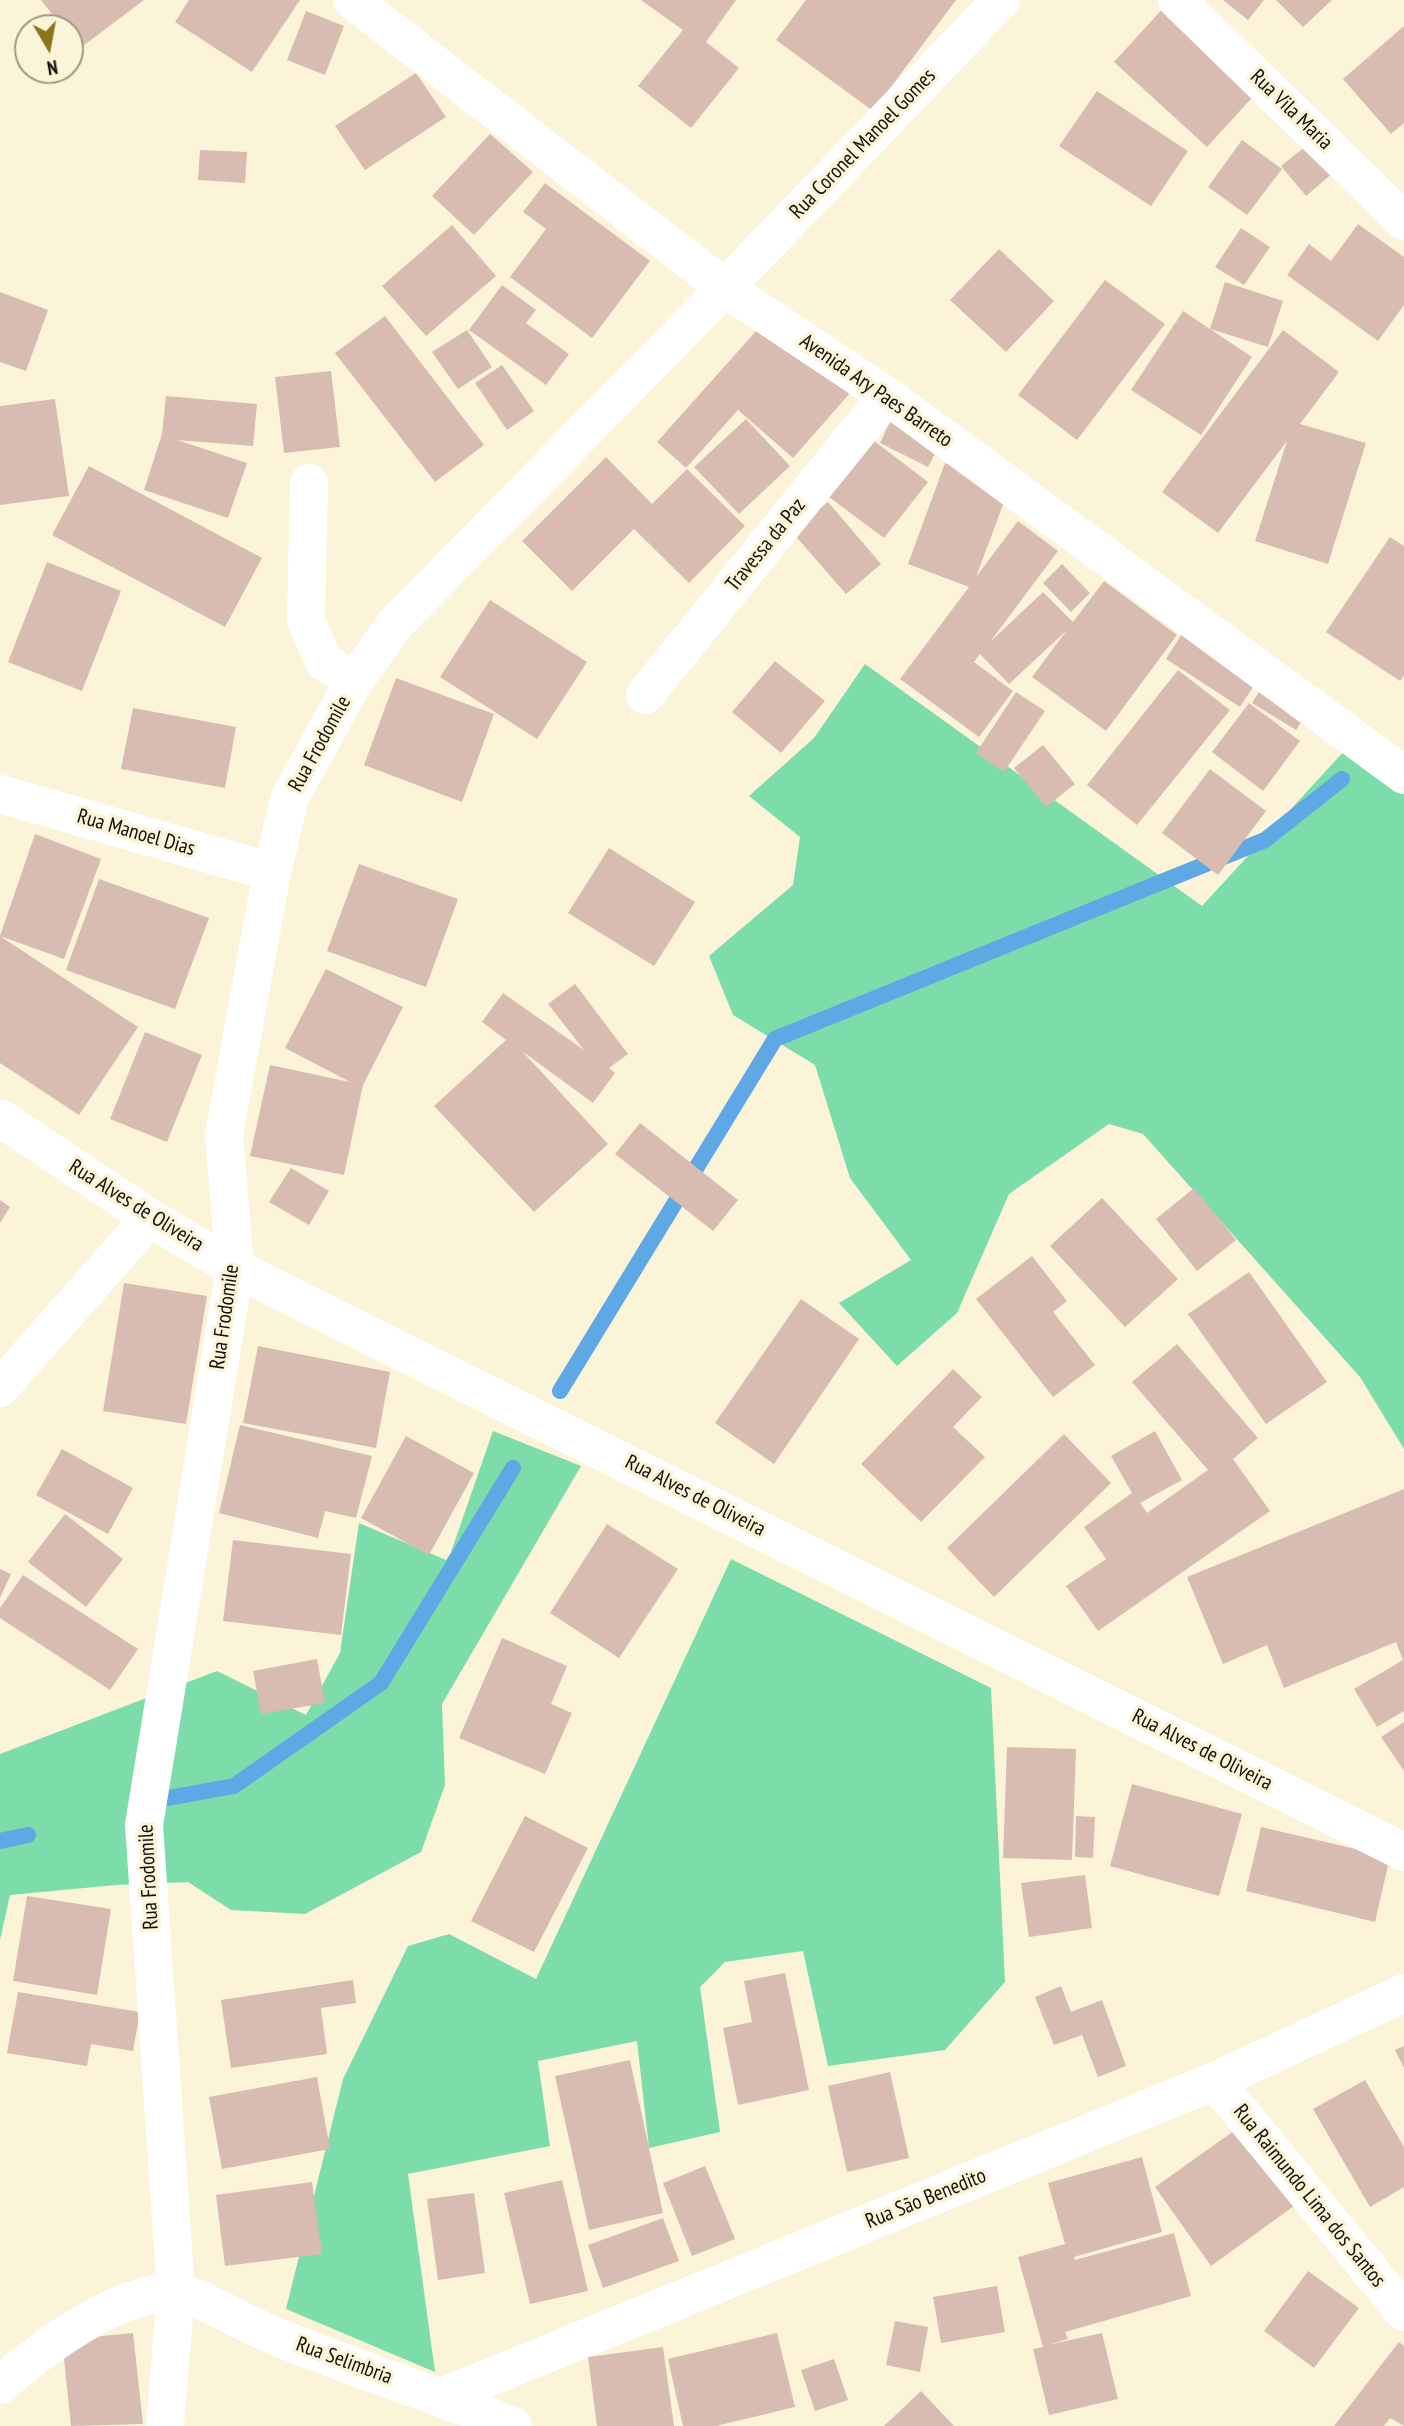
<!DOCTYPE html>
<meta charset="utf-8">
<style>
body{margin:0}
#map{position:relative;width:1404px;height:2426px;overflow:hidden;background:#fbf4d9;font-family:"PT Sans Narrow",sans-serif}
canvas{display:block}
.north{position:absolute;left:14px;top:14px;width:70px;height:70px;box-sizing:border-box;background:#fbf4d9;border:2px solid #9e9985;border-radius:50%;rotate:170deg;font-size:19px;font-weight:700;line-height:28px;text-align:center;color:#131007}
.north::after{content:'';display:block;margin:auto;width:24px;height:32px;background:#8a761a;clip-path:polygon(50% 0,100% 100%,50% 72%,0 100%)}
</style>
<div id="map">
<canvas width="1404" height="2426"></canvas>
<div class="north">N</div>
</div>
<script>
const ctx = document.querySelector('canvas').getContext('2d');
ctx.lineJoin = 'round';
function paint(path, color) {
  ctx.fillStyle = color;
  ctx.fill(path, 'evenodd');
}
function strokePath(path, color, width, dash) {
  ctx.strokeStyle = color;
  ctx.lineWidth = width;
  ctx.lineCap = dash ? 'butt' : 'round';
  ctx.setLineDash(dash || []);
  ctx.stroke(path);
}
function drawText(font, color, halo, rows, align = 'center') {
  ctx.font = font + ' "PT Sans Narrow",sans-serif';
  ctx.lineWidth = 7;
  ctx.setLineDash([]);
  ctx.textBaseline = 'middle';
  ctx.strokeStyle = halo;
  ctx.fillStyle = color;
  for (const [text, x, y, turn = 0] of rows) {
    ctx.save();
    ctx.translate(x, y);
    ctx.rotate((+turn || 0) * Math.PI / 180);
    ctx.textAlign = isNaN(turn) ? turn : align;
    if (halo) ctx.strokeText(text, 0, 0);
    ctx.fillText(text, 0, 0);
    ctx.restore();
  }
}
const green = new Path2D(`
 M865,664l337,242 144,-157 58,43v657l-44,-72 -217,-243 -34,-10 -100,70 -52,119 -60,53 -58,-63 72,-43 -61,-82 -35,-113 -82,-50 -24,-59 84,-71 7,-48 -51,-41 65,-58z
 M493,1431l88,35 -139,238 3,81 -24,67 -116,62 -74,-4 -43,-28 -72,3 -106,10 -10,45v-186l217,-83 89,44 34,-62 19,-130 87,37 5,-8z
 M731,1559l260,129 14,294 -60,68 -117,16 -25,-115 -78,11 -25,25 20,145 -71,16 -12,-107 -99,20 12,85 -142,28 27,198 -149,-63 57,-230 65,-133 41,-12 87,45z`);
const stream = new Path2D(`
 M560,1391l215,-352 490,-199 77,-61
 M157,1800l77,-14 147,-103 132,-215
 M0,1841l28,-6`);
const building = new Path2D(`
 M41,0h103l-65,49 -9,-12v-9h-7z
 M189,0h111l-48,72 -77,-50z
 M641,0h95l-30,42 33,26 -48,60 -53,-42 45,-56z
 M806,0h150l-83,111 -97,-71z
 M1223,0h41l-16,20z
 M1276,0h56l-29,27z
 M1166,5l93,85 -52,57 -93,-85z
 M306,11l38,15 -19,49 -38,-15z
 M1404,26v97l-13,11 -48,-55z
 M416,73l30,44 -81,53 -30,-44z
 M1097,91l91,60 -37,55 -92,-60z
 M490,134l43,38 -59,63 -42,-39z
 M1242,140l40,29 -35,46 -39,-28z
 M1311,142l24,29 -29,25 -25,-30z
 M200,150l47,2 -2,31 -47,-3z
 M545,183l105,78 -58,77 -82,-61 36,-48 -23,-17z
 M1358,224l46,33v48l-26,36 -91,-66 22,-31 22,17z
 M452,225l44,51 -70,60 -44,-50z
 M1241,228l29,19 -26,38 -29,-18z
 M999,249l55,52 -48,51 -56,-52z
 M1105,280l60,44 -88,116 -59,-45z
 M1225,282l58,19 -15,46 -58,-18z
 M502,285l34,25 -10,13 43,31 -23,31 -77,-55z
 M0,292l48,18 -22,61 -26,-9z
 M1183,311l69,46 -51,78 -70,-45z
 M385,316l99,129 -49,37 -100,-129z
 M766,320l84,73 -57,65 -55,-48 -52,58 -29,-26z
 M467,330l25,37 -34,22 -26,-37z
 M1283,330l56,42 -39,52 66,19 -38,121 -73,-23 32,-100 -69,92 -56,-41z
 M502,365l32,46 -27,19 -32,-47z
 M331,371l9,76 -56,6 -9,-76z
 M166,396l91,8 -4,42 -76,-6 70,23 -19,55 -84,-28 18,-56z
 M55,399l14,97 -69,9v-99z
 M746,419l44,47 -51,48 -45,-47z
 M890,422l49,24 -11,21 -48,-24z
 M873,440l55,42 -44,56 -55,-41z
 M606,457l46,47 35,-35 58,57 -56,57 -55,-54 -62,62 -50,-50z
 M945,463l65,23 -34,91 42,-56 40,30 -68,91 53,-50 30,30 31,-41 73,54 -71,96 -74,-54 35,-47 -58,54 -29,-30 -6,8 39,29 -34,46 -79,-58 69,-92 -61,-23z
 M89,466l173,92 -37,69 -173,-92z
 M828,502l53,62 -35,30 -54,-62z
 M1390,537l14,9v130l-4,5 -74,-49z
 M47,562l74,29 -39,100 -74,-29z
 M1062,564l28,29 -19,19 -28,-29z
 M490,600l97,62 -50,77 -97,-62z
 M1185,629l74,49 -19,29 -74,-48z
 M775,661l50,40 -44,52 -49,-41z
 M1178,670l52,40 -93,115 -50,-40z
 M396,678l98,36 -32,88 -98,-37z
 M1265,682l44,28 -13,20 -44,-27z
 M1016,692l29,19 -41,61 -28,-19z
 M1249,703l51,38 -37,50 -51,-39z
 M133,708l103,19 -11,61 -104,-19z
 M1043,745l32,39 -29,23 -32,-39z
 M1210,769l56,42 -48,64 -56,-42z
 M35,834l66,25 -37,100 -64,-23z
 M609,848l86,54 -41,64 -86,-53z
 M359,864l99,35 -32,88 -99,-36z
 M99,879l110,39 -34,91 -109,-39z
 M0,936l138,91 -59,88 -79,-52z
 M326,969l77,38 -40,78 -19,90 -94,-19 20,-91 80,17 -65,-34z
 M575,984l53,70 -19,14 6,5 -22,30 -71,-52 86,93 -74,68 -100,-106 72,-66 -24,-18 21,-29 81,57 -36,-46z
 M145,1032l57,23 -35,87 -57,-23z
 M640,1123l98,77 -25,31 -98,-77z
 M291,1168l38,23 -20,34 -40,-23z
 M1194,1188l42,52 -39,31 -41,-52z
 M1102,1198l76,81 -53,48 -75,-81z
 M0,1200l10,7 -10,16z
 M1032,1256l35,45 -14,11 42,53 -42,32 -77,-98z
 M1249,1272l78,110 -61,42 -78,-110z
 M124,1283l83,13 -21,128 -83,-13z
 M801,1299l58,40 -85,125 -59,-41z
 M1177,1344l81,94 -25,21 37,52 -172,120 -32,-45 40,-27 -22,-32 48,-34 -21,-37 44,-25 27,49 -42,23 7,10 61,-43 -76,-88z
 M258,1346l132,26 -14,76 -133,-25z
 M953,1369l29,28 -29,30 32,30 -64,65 -60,-58z
 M240,1425l132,31 -16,62 -31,-7 -7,27 -99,-25z
 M1064,1434l47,49 -117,114 -47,-49z
 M406,1436l68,37 -45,82 -68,-37z
 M62,1449l71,39 -25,46 -72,-39z
 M1404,1489v222l-27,16 -23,-38 49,-29 -7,-18 -112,46 -17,-43 -44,19 -36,-87z
 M65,1514l58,45 -37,48 -58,-45z
 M607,1524l71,45 -59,89 -69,-45z
 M233,1540l118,14 -10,81 -118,-14z
 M0,1569l11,5 -11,24z
 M23,1575l115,74 -28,41 -110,-72v-10z
 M502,1638l65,28 -16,38 21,9 -27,61 -86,-36z
 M317,1659l8,44 -64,11 -8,-43z
 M1404,1722v49l-23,-34z
 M1007,1747l69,2 -4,111 -69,-2z
 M1132,1784l110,30 -23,82 -109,-30z
 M525,1816l63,32 -54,104 -63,-31z
 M1076,1816l19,1 -2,41 -18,-1z
 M1261,1827l129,30 -15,65 -129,-31z
 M1085,1875l7,53 -63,9 -8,-54z
 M27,1896l84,13 -14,86 -84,-14z
 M785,1973l24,117 -71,15 -15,-77 29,-6 -8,-41z
 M353,1980l3,23 -35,5 6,46 -96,14 -10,-68z
 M1061,1986l10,26 31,-12 24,66 -28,11 -16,-42 -28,10 -19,-48z
 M18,1992l122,20 -7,39 -42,-7 -4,22 -80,-13z
 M1404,2046v22l-9,-18z
 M630,2060l33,153 -74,17 -34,-154z
 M890,2072l19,86 -62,14 -19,-86z
 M317,2077l13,72 -108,20 -13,-72z
 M1365,2080l39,67v40l-34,20 -57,-98z
 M1238,2128l56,78 -83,60 -56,-79z
 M1142,2157l20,75 -88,25 1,3 99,-27 17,63 -126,36 3,7 -20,6 54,-12 16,66 -69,16 -16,-66 10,-2 -25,-90 47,-13 -17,-61z
 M705,2166l30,73 -43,17 -29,-73z
 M562,2180l26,111 -58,13 -26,-111z
 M312,2182l10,72 -97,12 -9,-71z
 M474,2193l11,80 -47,7 -11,-81z
 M663,2218l16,43 -76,27 -15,-43z
 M1308,2271l51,37 -45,60 -50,-37z
 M997,2286l8,46 -64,11 -8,-46z
 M895,2321l33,6 -8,45 -34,-7z
 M133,2333l10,91 -72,2 -9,-86z
 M777,2333l18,74 -79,19h-33l-15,-67z
 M1399,2342l5,4v80l-14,-8 -6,8h-50z
 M663,2347l11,79h-77l-9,-69z
 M834,2359l14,41 -33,11 -14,-41z
 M921,2391l33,35h-70z`);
const street = new Path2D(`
 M352,0l373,288 162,108 517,379
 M1177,0l227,221
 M309,483l-3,137 18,42 30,19
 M645,695l242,-299
 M0,794l272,78
 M0,1118l150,100 85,50 1169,584
 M0,1388l150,-170
 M1215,2081l189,231
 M0,2385c42,-37 116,-92 174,-93 15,-1 74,33 92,40 81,35 166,60 247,94
 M444,2396l771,-315 189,-88
 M165,2426l11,-135 -32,-466 91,-557 -11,-133 48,-263 18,-75 64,-116 43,-59 328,-334 276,-288`);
const streetNames = [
 ["Rua Vila Maria",1291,110,44],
 ["Rua Coronel Manoel Gomes",863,144,-46],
 ["Avenida Ary Paes Barreto",876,391,35],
 ["Travessa da Paz",766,545,-51],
 ["Rua Frodomile",320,744,-61],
 ["Rua Manoel Dias",136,833,16],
 ["Rua Alves de Oliveira",136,1206,32],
 ["Rua Frodomile",225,1317,-82],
 ["Rua Alves de Oliveira",695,1496,27],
 ["Rua Alves de Oliveira",1202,1750,27],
 ["Rua Frodomile",149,1877,-93],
 ["Rua Raimundo Lima dos Santos",1309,2196,51],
 ["Rua São Benedito",926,2199,-22],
 ["Rua Selimbria",344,2361,20]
];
paint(green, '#7cdcaa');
strokePath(stream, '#5ea8e5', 16);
paint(building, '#d8bbb1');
strokePath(street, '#fff', 38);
drawText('21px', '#131007', '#fbf4d9', streetNames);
</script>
